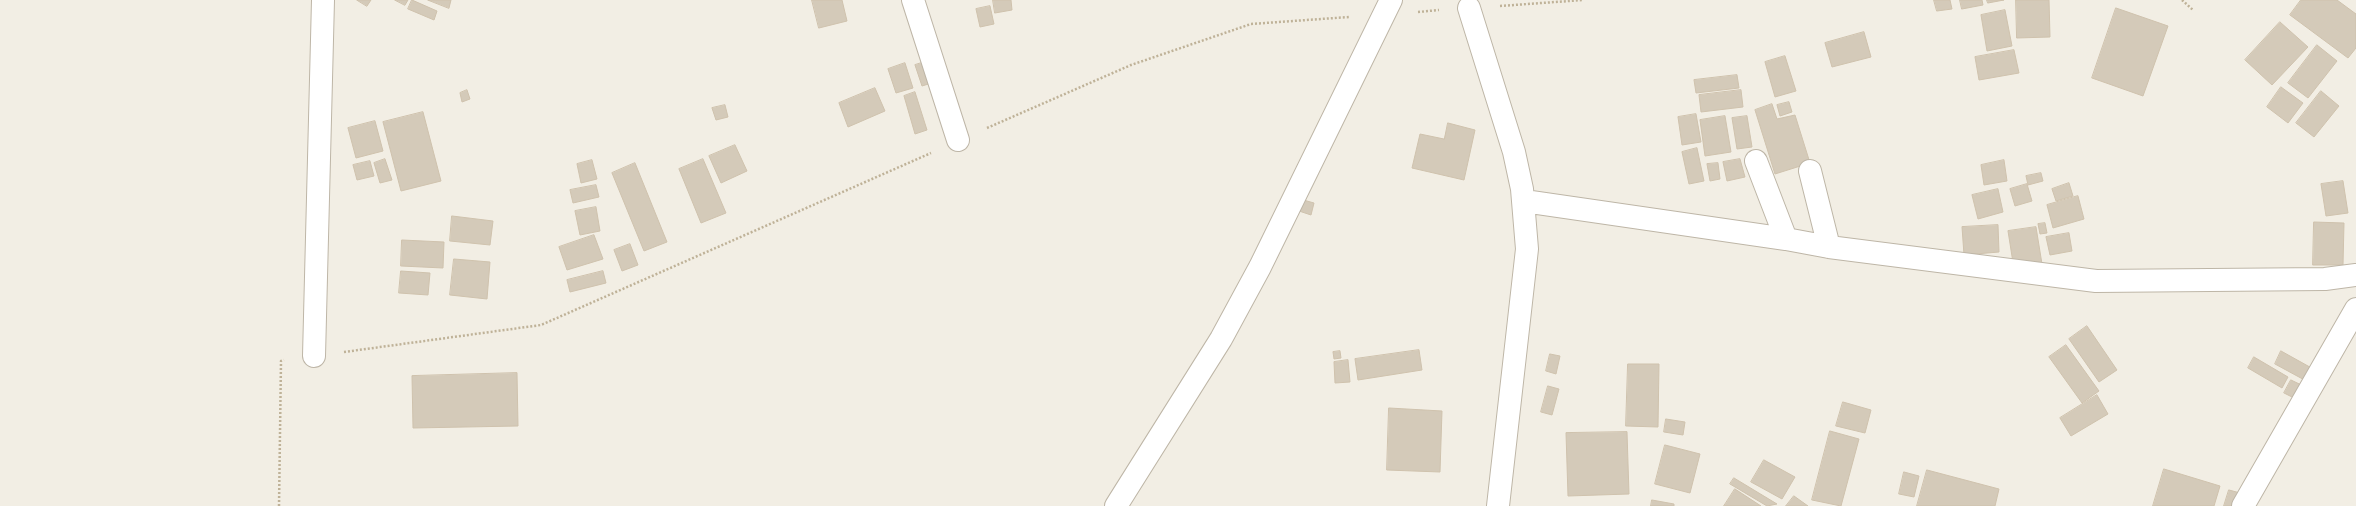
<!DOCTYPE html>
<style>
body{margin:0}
canvas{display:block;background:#f2eee4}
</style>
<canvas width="2356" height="506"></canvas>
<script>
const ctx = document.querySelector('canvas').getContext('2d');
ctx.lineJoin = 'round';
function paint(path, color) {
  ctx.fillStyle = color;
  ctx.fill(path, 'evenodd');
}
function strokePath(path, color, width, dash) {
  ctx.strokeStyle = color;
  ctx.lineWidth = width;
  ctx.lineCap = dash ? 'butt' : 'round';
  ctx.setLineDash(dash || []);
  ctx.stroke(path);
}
const building = new Path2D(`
 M357,0h14l-4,6z
 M395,0h13l-3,5z
 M412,0l25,11 -3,9 -26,-11z
 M428,0h23l-2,8z
 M812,0h30l5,21 -28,7z
 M993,0h18l1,10 -17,3z
 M1934,0h16l2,9 -15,2z
 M1960,0h22l1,5 -21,4z
 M1987,0h17l-16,3z
 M2016,0h33l1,37 -33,1z
 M2301,0h36l19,14v34l-8,10 -58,-43z
 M990,6l4,18 -14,3 -4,-18z
 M2116,8l52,18 -25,70 -51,-18z
 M2005,10l7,36 -25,5 -6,-36z
 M2280,22l28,25 -36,38 -27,-25z
 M1864,32l7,25 -39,10 -7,-24z
 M2317,45l20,16 -29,37 -20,-15z
 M2014,50l5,23 -40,7 -4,-23z
 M1785,56l11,35 -21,6 -10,-35z
 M928,61l7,21 -13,4 -7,-21z
 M905,63l8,25 -17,5 -8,-24z
 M1737,75l2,13 -43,5 -2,-13z
 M2281,87l22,16 -15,20 -21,-16z
 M875,88l10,23 -37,16 -9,-24z
 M467,90l3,9 -8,3 -2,-9z
 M1741,90l2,17 -42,5 -2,-17z
 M2321,91l18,15 -25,31 -18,-14z
 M915,92l12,38 -12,4 -11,-38z
 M1789,102l3,10 -12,4 -3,-11z
 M1772,104l5,15 18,-4 15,48 -35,11 -20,-64z
 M725,105l3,12 -12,3 -4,-12z
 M423,112l18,69 -40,10 -18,-69z
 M1696,114l5,28 -19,3 -4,-28z
 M1725,116l6,36 -26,4 -5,-36z
 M1747,116l5,31 -15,2 -5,-31z
 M375,121l8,30 -27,7 -8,-30z
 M1448,123l27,7 -11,50 -52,-12 8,-34 24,5z
 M735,145l12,26 -26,12 -12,-27z
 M1697,148l7,33 -15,3 -7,-32z
 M385,159l7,21 -12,3 -6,-20z
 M703,159l23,54 -25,10 -22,-54z
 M1740,159l5,18 -18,4 -4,-19z
 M592,160l5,19 -16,4 -4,-19z
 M2004,160l3,21 -23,4 -3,-20z
 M370,161l4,15 -17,4 -4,-15z
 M635,163l32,79 -23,9 -32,-78z
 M1718,163l2,16 -10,2 -3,-17z
 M2041,173l2,8 -15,4 -2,-9z
 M2343,181l5,32 -22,3 -5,-32z
 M2069,183l4,13 -17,5 -4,-12z
 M2027,184l5,17 -17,5 -5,-17z
 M596,185l3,12 -26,6 -3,-13z
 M1998,189l5,23 -25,7 -6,-24z
 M2078,196l6,23 -31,9 -6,-23z
 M1300,199l14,4 -3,12 -15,-5z
 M596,207l4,24 -20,4 -5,-24z
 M452,216l41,5 -3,24 -40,-4z
 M2314,222l30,1 -1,42h-30z
 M2045,223l2,10 -7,1 -2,-10z
 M1998,225l1,27 -35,3 -2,-28z
 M2036,227l6,37 -28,5 -6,-38z
 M2069,233l3,18 -22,4 -4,-18z
 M594,235l9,24 -36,11 -8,-23z
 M402,240l42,2 -1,26 -42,-2z
 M630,244l8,21 -16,6 -8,-21z
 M454,259l36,3 -3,37 -37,-4z
 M401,271l29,2 -2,22 -29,-2z
 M603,271l3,12 -36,9 -3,-12z
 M2087,326l30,44 -18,12 -30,-43z
 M2066,345l33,46 -17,12 -33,-46z
 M1419,350l3,20 -64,10 -3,-21z
 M1340,351l1,7 -7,1 -1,-7z
 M2281,351l36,20 -7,12 -35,-19z
 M1550,354l10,2 -4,18 -10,-3z
 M2254,357l34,20 -6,11 -34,-20z
 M1348,360l2,22 -15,1 -1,-21z
 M1628,364h31l-1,63 -32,-1z
 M517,373l1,53 -105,2 -1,-52z
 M2291,380l25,12 -6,14 -26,-13z
 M1548,386l11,3 -7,26 -11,-3z
 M2097,395l11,19 -37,22 -11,-18z
 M1843,402l28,8 -6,23 -29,-7z
 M1389,408l53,3 -2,61 -53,-2z
 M1666,419l19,3 -2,13 -19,-3z
 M1830,431l29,8 -18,67 -29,-6z
 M1627,432l2,62 -61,2 -2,-63z
 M1665,445l35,9 -10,39 -35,-9z
 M1764,460l31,17 -13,22 -31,-17z
 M2164,469l56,17 -6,20h-61z
 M1927,470l72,19 -4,17h-78z
 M1904,472l15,4 -5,21 -15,-3z
 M1734,478l43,26 -10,2 -37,-22z
 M1735,489l26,17h-37z
 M2229,490l15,4 -4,12h-16z
 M1794,496l14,10h-22z
 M1652,500l22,4v2h-23z`);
const path = new Path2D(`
 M2182,0l11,10
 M1500,6l83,-6
 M1418,12l21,-2
 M987,128l144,-63 120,-41 98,-7
 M344,352l197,-27 390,-172
 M279,506l2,-145 3,-1`);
const minor = new Path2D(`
 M913,0l45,140
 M1469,8l45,144 8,37 5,60 -29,257
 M1756,161l30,78
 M1810,171l19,76
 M1524,201l262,38 43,8 267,34 229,-2 31,-4
 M314,356l9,-356
 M1116,506l105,-167 39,-72 131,-267
 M2243,506l113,-197`);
paint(building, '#d4cab9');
strokePath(building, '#cfc2ad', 1);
strokePath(minor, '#beb6a7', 24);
strokePath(path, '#bfb298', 2.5, [2, 2]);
strokePath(minor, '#fff', 22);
</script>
